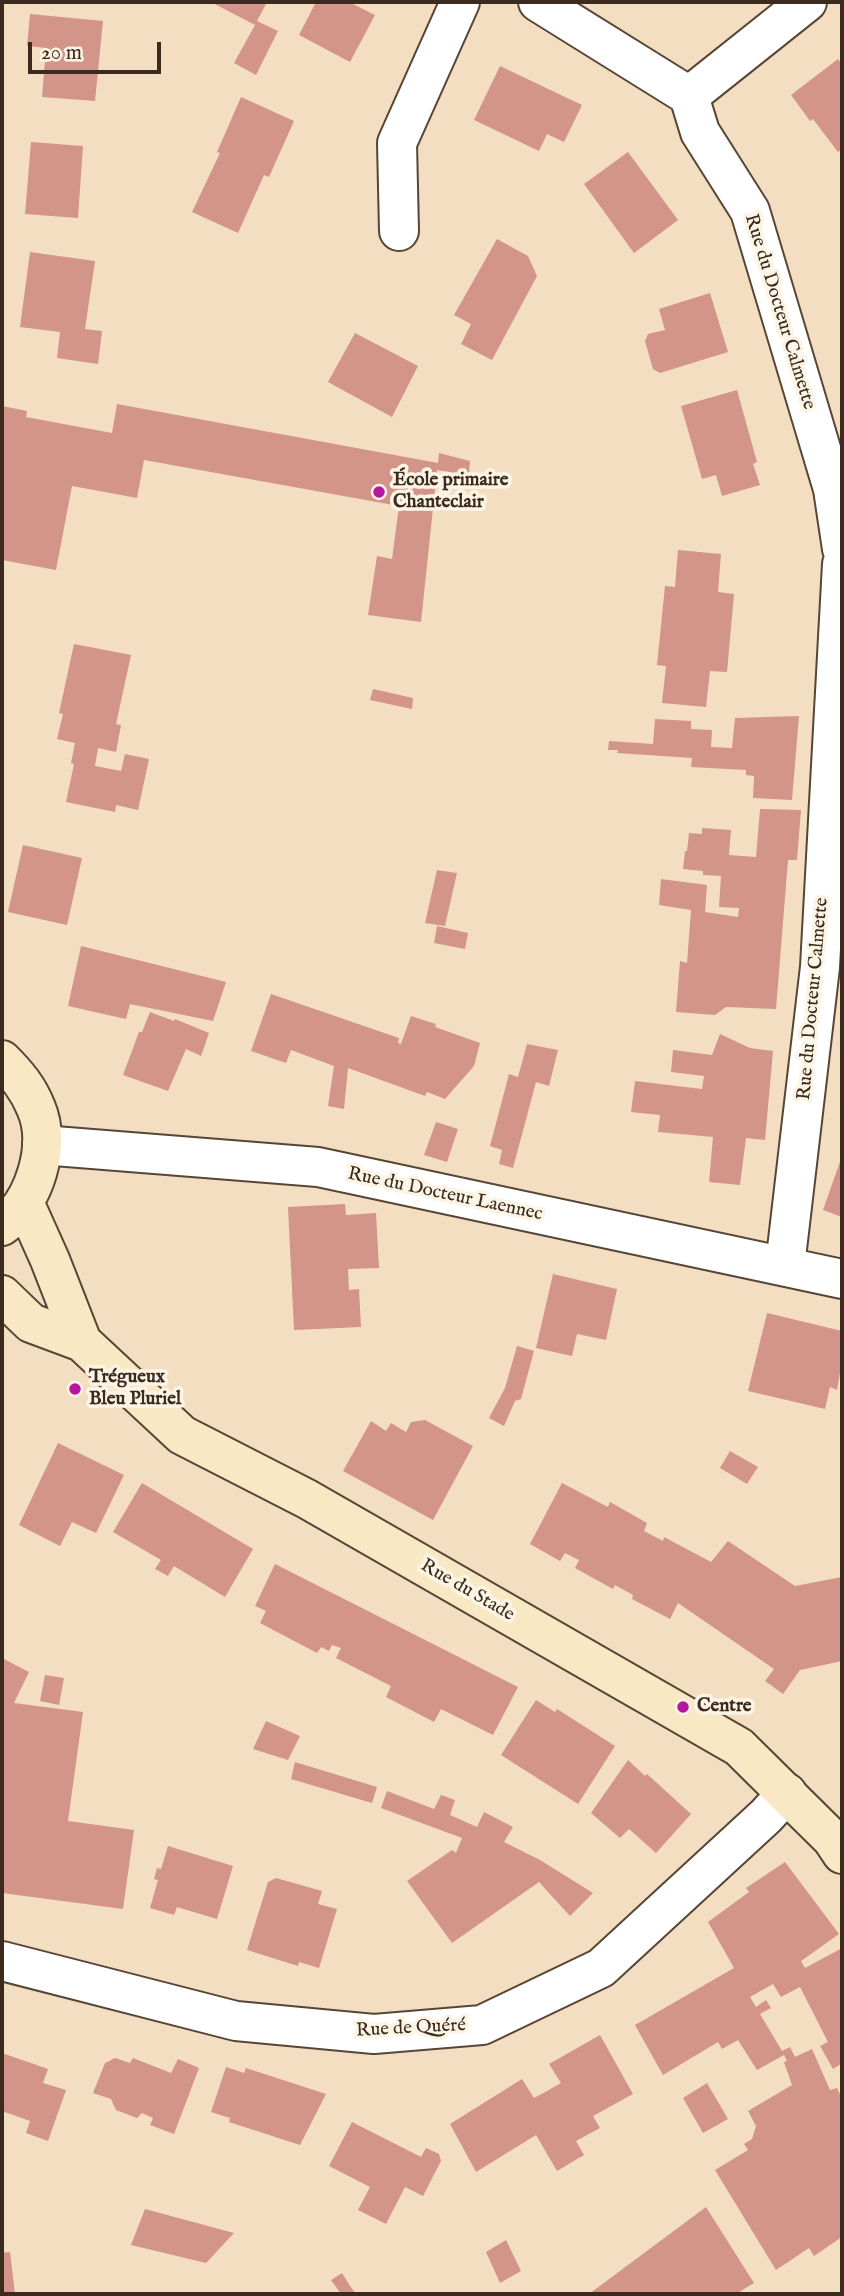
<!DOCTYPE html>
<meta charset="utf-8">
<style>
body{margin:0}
#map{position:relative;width:844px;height:2296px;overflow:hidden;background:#f4dec1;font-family:"IM FELL English",serif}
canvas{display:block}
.frame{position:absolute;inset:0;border:4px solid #3b2a1e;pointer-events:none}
.scale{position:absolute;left:28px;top:42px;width:133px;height:32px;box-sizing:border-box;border:4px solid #3b2a1e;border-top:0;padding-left:9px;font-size:21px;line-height:24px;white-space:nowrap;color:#3b2a1e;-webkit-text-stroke:5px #fcf5e5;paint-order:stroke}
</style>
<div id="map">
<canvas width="844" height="2296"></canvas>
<div class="frame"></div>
<div class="scale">20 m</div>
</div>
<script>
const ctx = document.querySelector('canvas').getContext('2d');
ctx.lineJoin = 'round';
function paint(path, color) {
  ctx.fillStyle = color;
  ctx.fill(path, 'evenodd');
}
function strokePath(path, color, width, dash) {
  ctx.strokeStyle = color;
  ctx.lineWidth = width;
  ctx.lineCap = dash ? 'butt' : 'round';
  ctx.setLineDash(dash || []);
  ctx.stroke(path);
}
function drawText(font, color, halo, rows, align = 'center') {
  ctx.font = font + ' "IM FELL English",serif';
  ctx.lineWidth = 7;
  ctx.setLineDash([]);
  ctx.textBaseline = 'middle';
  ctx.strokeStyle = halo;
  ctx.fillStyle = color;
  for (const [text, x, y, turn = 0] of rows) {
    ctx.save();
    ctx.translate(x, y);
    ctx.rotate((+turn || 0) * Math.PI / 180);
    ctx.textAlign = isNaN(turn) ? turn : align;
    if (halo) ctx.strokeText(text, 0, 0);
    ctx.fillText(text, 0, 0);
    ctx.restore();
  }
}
const building = new Path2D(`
 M211,2h56l-10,19 21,10 -22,44 -22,-12 21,-38z
 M316,2h33l26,13 -25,47 -51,-27z
 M30,14l73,7 -8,80 -53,-4 4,-49 -19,-2z
 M838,59l4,6v84l-4,3 -25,-33 -3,2 -19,-26z
 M500,66l82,39 -18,37 -17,-8 -8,17 -65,-31z
 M241,97l53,24 -25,56 -5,-2 -26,58 -46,-21 28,-59 -3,-1z
 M31,142l52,4 -5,72 -53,-4z
 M628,152l50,68 -44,33 -50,-69z
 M497,239l31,17 9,20 -45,84 -31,-16 10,-20 -17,-9z
 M30,252l65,9 -10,68 17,2 -4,33 -41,-6 3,-26 -40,-5z
 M710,293l18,59 -68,21 -7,-4 -8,-28 3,-7 17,-4 -6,-21z
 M355,333l63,33 -26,51 -64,-35z
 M737,390l20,72 -4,2 7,21 -38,11 -6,-21 -14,4 -21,-73z
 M117,404l321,59 1,-10 31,8 -1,14 -32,-5 -16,152 -53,-7 9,-59 15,3 7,-53 -255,-46 -7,38 -65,-12 -16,84 -54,-10v-154l25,5 -1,6 86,16z
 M678,550l43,4 -3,38 16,2 -7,78 -17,-1 -4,36 -44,-4 4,-37 -9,-1 8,-79 10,1z
 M74,644l57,11 -15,69 5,1 -5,27 -18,-4 -3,18 26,5 4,-17 24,5 -11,51 -22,-5 -1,7 -49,-10 8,-38 -3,-1 4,-20 -18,-4 6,-25 -4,-1z
 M373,689l40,9 -1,11 -42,-9z
 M799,716l-7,84 -39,-2 1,-22 -8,-1v-5l-55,-3 1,-9 -75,-5 1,-3h-10l1,-9 44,3 2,-25 36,2v8l21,1 -1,17 21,1 3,-30z
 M760,809l41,1 -4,50h-9l-12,149 -50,-2 -11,8 -39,-3 4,-51 7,2 4,-53 -32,-5 2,-26 46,6 -2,27 33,5 1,-9 -20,-1 2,-31 -18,-1v-4l-20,-2 2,-18h2l2,-18 13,1v-6l29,2 -2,25 27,2z
 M23,845l59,13 -15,67 -59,-13z
 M437,870l20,3 -12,53 -20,-3z
 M437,926l31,7 -3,16 -31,-6z
 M81,946l145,36 -13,39 -83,-17 -4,15 -58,-13z
 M271,994l128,44 -1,5 3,1 10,-28 25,8 -1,3 45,16 -6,23 -29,33 -18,-7 -2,4 -77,-28 -4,41 -16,-3 6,-40 -43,-16 -5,13 -35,-12z
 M150,1012l24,9 1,-2 34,14 -8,23 -15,-7 -18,42 -45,-16 16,-43h3z
 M720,1034l30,14 23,3 -8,89 -19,-2 -6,47 -31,-3 4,-45 -55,-5 2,-17 -29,-3 4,-31 67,8 2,-13 -33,-4 2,-22 39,5z
 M527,1044l31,6 -9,36 -13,-4 -23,86 -14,-4 3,-14 -12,-4 19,-72 9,3z
 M436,1122l22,7 -11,33 -23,-7z
 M842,1156v61l-19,-7z
 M345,1204l1,11 30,-2 3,55 -31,1 1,21 10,-1 2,38 -67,3 -6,-123z
 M553,1274l64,15 -11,51 -29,-6 -5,22 -36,-8z
 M767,1313l75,18v30l-5,29 -7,-3 -5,22 -77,-18z
 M517,1346l17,5 -13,48 -6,2 -11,25 -15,-8 16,-30z
 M425,1420l48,26 -40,74 -90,-49 28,-50 15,10 5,-8 15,9 5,-10z
 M58,1443l66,32 -28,58 -24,-11 -12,24 -41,-21z
 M730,1451l28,16 -11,17 -27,-16z
 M142,1483l111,66 -28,48 -51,-31 -6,10 -13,-7 6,-9 -48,-28z
 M562,1483l46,24 2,-5 37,21 -3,8 19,10 1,-4 47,25 17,-21 67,45 47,-9v84l-42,9 -17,24 -18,-13 9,-12 -96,-66 -8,16 -38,-20 1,-4 -18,-10 -2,4 -38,-21 4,-8 -14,-7 -5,8 -30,-17z
 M275,1564l243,123 -25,48 -52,-26 -7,13 -48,-25 5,-11 -55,-28 5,-10 -9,-3 -3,6 -8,-4 -4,6 -57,-30 6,-12 -11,-5z
 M2,1658l27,14 -15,31 69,9 -15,109 66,9 -11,79 -121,-16z
 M45,1675l19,3 -5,27 -19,-4z
 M536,1700l19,12 2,-3 58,37 -37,58 -77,-49z
 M266,1721l34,15 -12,24 -35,-11z
 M628,1760l17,16 2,-2 44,40 -35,39 -27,-24 -9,9 -29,-25z
 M295,1762l82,25 -5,16 -81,-24z
 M387,1791l47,18 7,-14 14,5 -5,15 27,12 7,-15 29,15 -9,15 36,18 53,33 -23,23 -31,-34 -87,61 -45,-62 45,-31 4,3 6,-15 -81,-30z
 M168,1846l65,20 -16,53 -40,-12 -3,8 -24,-7 8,-28 -4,-1 3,-11 4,1z
 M785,1862l54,72 -38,27 4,7 37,-20v115l-9,6 -13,-23 8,-4 -28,-55 -19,10 -8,-13 -23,13 6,10 10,-7 5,8 -11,6 22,37 8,-4 5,10 17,-8 18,41 7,-2 5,11v138l-28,19 -5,-8 -33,22 -61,-100 33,-20 -4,-6 8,-5 4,-13 -8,-15 44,-26 -8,-23 3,-1 -3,-6 -27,15 -19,-30 -16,9 -4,-7 -55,33 -28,-50 99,-57 -26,-46 41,-30 -3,-4z
 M276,1878l46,13 -4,13 19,5 -18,59 -20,-6 -1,4 -51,-16 21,-68z
 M600,2035l33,59 -40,22 7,12 -24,13 8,14 -27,16 -21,-36 -60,37 -26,-48 72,-45 12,19 13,-7 14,-8 -12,-19z
 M2,2053l46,16 -5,14 23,7 -18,51 -22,-8 4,-12 -28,-10z
 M115,2058l15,5 3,-5 38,15 7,-14 21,9 -25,66 -24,-9 3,-7 -11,-5 -5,5 -21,-8 -5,-11 -18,-6 12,-30z
 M226,2067l18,6 2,-5 80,26 -26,51 -71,-23 1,-4 -19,-6z
 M707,2083l21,36 -25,14 -20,-35z
 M352,2122l69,35 5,-9 13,6 2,7 -18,35 -18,-9 -19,37 -28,-14 12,-23 -41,-21z
 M706,2207l48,76 -18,11h-147z
 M145,2209l89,24 -28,30 -75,-18z
 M506,2240l15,31 -21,12 -14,-31z
 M10,2252l5,42h-13v-41z
 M342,2273l8,13 6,8h-15l-10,-14z`);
const street = new Path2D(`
 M538,2l151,94 11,36 50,79 83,278 9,60
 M689,96l118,-94
 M399,231l-2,-88 63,-141
 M42,1145l276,22 524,112
 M785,1266l35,-299 22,-403
 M2,1961l234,60 138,13 108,-9 119,-57 165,-152 21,-23`);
const secondary = new Path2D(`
 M2,1060c15,15 26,28 34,48 16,37 -1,94 -34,118
 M24,1202l26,58 32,82
 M2,1295l29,28 51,19 100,93 125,64 432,248 93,92 10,15`);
const markers = [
 [379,492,7,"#b5179e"],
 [75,1389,7,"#b5179e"],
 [683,1707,7,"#b5179e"]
];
const streetNames = [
 ["Rue du Docteur Calmette",779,312,73],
 ["Rue du Docteur Calmette",814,999,-85],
 ["Rue du Docteur Laennec",445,1195,12],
 ["Rue du Stade",467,1591,30],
 ["Rue de Quéré",411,2029,-3]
];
const poiNames = [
 ["École primaire",393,481],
 ["Chanteclair",393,503],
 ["Trégueux",89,1378],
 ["Bleu Pluriel",89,1400],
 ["Centre",697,1707]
];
paint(building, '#d39489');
strokePath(street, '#574536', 42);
strokePath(secondary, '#574536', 42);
strokePath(street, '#fff', 38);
strokePath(secondary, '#f8e8c3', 38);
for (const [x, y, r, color] of markers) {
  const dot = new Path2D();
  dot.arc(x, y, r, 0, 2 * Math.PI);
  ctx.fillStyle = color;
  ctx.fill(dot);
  strokePath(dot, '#fcf5e5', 2.5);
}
drawText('19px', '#3b2a1e', '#fcf5e5', streetNames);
drawText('bold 19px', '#3b2a1e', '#fcf5e5', poiNames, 'left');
</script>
